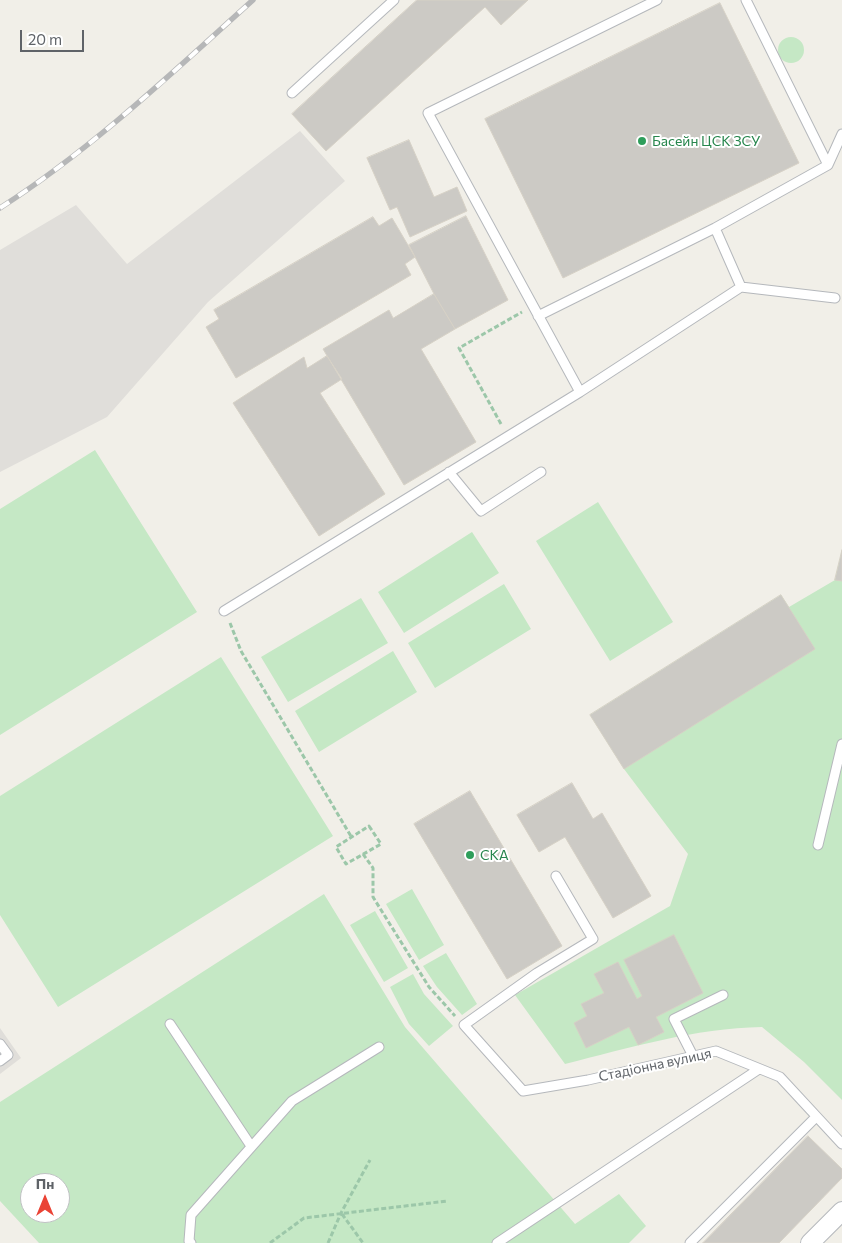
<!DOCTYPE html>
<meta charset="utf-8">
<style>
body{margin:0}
#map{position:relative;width:842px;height:1243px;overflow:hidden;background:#f1efe8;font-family:Commissioner,sans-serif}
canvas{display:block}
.north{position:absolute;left:20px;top:1173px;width:50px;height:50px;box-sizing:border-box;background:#fff;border:1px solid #bfc1c3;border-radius:50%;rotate:0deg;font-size:14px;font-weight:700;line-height:20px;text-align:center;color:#5f6368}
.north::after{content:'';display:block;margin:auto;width:18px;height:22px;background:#ea4335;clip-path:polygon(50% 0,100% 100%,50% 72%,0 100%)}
.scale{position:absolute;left:20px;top:30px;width:64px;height:22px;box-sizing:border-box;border:2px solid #5f6368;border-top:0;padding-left:6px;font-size:15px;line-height:18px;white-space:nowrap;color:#5f6368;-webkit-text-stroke:4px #fff;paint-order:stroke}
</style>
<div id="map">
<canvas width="842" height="1243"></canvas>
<div class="north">Пн</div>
<div class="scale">20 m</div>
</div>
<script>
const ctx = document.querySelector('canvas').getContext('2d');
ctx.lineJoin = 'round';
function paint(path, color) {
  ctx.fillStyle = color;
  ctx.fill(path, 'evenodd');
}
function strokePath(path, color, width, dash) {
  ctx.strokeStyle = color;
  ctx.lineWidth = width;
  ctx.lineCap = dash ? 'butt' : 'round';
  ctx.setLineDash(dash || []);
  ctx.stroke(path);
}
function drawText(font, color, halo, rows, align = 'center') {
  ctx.font = font + ' Commissioner,sans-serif';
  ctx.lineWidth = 4;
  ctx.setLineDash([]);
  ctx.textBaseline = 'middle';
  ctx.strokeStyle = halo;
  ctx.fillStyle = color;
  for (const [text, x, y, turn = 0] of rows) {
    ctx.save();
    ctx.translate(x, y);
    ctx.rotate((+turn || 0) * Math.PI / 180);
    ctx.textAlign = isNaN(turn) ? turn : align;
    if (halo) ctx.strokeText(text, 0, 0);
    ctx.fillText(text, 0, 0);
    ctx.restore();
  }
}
const industrial = new Path2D(`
 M300,131l45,50 -137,121 -101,115 -107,55v-222l76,-45 51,59z
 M0,1028l21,30 -21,16z`);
const green = new Path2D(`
 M778 50a13 13 0 1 1 26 0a13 13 0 1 1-26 0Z
 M95,450l102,162 -197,123v-226z
 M598,502l75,120 -63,39 -74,-120z
 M472,532l27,41 -95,60 -26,-41z
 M842,550v550l-38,-38 -42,-35c-67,1 -133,21 -197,37l-50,-69 155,-89 18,-52 -64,-85 -34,-54 191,-120 8,12 46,-27z
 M504,584l27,45 -96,59 -27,-45z
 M361,598l27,45 -100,59 -27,-45z
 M393,651l24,41 -98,60 -24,-41z
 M221,657l112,179 -275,171 -58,-92v-119z
 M412,889l32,56 -25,15 -33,-56z
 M324,894l81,133 170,197 44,-30 27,32 -17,17h-590l-39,-42v-99zM30,1183h30v30h-30z
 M375,911l33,57 -24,14 -34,-57z
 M446,953l31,51 -15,11 -25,-28 -14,-21z
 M413,974l11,20 29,32 -24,20 -20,-22 -19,-37z`);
const building = new Path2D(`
 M417,0h111l-27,25 -16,-18 -159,144 -34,-37z
 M720,3l79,160 -236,115 -78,-159z
 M409,140l25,57 23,-10 10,24 -57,26 -13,-30 -7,3 -23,-52z
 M466,216l42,84 -53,29 -21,-35 -25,-49z
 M373,217l6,9 13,-8 23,39 -10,7 6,11 -175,103 -30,-51 13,-8 -5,-9z
 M434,294l21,35 -34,20 55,93 -72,43 -81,-136 66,-39 4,8z
 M327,356l15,23 -22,14 65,101 -66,42 -86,-133 71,-46 3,11z
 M842,550v31l-7,-1z
 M781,595l34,54 -191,120 -34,-54z
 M572,783l21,36 9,-6 49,83 -38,22 -48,-81 -26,15 -22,-37z
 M470,791l92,155 -55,33 -93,-155z
 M674,935l29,58 -47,24 8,15 -26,13 -9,-18 -43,21 -12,-25 13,-7 -6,-12 23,-11 -10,-19 24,-12 19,37 5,-3 -18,-36z
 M808,1136l34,33v9l-63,65h-76z`);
const path = new Path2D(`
 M501,424l-42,-76 63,-36
 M230,623l11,28 111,187
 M369,826l12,18 -35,20 -10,-17z
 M363,854l10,14v29l56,90 26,29
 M342,1214l21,29
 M270,1243l34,-25 143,-17
 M328,1243l13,-30 29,-53`);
const lane = new Path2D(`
 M746,0l82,165
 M292,93l102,-93
 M715,228l26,59
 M538,316l177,-88 113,-63 14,-31
 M580,392l-152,-279 229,-113
 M449,472l32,39 60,-39
 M224,611l356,-219 161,-105 94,11
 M818,845l24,-101
 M556,876l37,63 -56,34 -73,52 59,66 65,-11 128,-29 64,26 62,67
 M170,1024l81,122
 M0,1044l8,11 -8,6
 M693,1056l-19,-37 49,-24
 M191,1243l-2,-2 2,-26 101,-114 87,-54
 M497,1243l262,-174
 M690,1243l126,-126`);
const street = new Path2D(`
 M810,1243l32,-32`);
const rail = new Path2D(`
 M0,208c92,-59 172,-135 253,-208`);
const markers = [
 [642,141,5,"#2e9e5b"],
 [470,855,5,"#2e9e5b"]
];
const leisureNames = [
 ["Басейн ЦСК ЗСУ",652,141],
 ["СКА",480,855]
];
const streetNames = [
 ["Стадіонна вулиця",655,1065,-12]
];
paint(industrial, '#e0deda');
paint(green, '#c5e8c5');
paint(building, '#cccac5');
strokePath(building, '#d6d1c6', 1);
strokePath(lane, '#b5b8bc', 11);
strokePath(street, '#b5b8bc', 20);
strokePath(path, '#9cc7a9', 3, [5, 2.5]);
strokePath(lane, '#fff', 9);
strokePath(street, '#fff', 18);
strokePath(rail, '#b6b7b8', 5.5);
strokePath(rail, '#fff', 4, [11]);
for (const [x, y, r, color] of markers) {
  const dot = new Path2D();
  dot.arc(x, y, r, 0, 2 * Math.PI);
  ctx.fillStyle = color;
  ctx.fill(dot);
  strokePath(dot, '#fff', 2);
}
drawText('14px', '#27864d', '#fff', leisureNames, 'left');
drawText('14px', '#5f6368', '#fff', streetNames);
</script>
